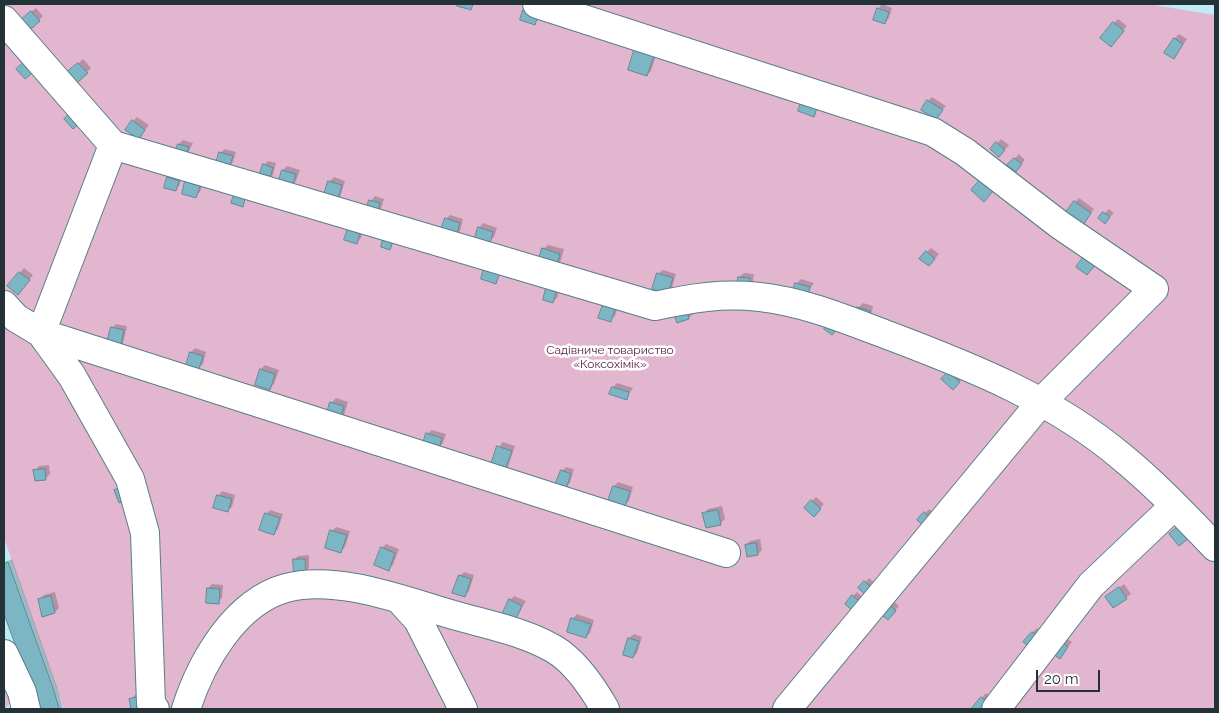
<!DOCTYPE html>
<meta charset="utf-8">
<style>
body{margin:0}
#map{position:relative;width:1219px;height:713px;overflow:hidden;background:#c0eaf6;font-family:Raleway,sans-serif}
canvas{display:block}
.frame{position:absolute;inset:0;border:5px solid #223237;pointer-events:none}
.scale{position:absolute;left:1036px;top:670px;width:64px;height:22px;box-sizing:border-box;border:2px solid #223237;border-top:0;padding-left:6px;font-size:15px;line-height:18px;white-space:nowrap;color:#223237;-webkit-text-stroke:4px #fff;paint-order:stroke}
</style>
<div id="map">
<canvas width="1219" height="713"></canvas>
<div class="frame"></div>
<div class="scale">20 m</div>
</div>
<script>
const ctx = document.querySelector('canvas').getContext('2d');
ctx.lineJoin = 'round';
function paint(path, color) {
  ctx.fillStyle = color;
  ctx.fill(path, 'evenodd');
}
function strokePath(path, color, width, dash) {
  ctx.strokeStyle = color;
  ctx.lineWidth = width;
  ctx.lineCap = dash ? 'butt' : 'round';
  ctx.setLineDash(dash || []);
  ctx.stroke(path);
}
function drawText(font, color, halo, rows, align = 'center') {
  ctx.font = font + ' Raleway,sans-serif';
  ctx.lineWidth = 5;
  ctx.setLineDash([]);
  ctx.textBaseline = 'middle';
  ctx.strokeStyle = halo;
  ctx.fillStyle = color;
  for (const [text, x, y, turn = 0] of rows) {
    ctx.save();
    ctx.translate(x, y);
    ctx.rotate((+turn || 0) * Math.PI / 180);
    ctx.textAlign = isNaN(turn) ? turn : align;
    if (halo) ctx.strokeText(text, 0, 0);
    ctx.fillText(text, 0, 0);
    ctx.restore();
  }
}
const green = new Path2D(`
 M4,4h1144l67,11v694h-1151l-60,-171z
 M4,676c3,12 11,24 1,33z`);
const shadow = new Path2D(`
 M882,4l10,4 -3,10 -4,4 -7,-13z
 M36,8l7,8 -12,12 -4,-13z
 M1118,19l9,7 -12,15 -1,-18z
 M1179,34l8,5 -13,19 1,-20z
 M658,49l-7,22 -4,4 -18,-6z
 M83,59l8,9 -4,4h-18z
 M932,97l14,9 -10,12 -8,-17z
 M137,117l12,8 -10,13 -6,-17z
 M1001,139l8,6 -10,11 -7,-7z
 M183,140l10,3 -7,13 -7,-12z
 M225,149l11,3 -3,10 -4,5 -9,-14z
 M1019,154l6,6 -5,6 -11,-1z
 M268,161l8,2 -3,12 -4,4 -5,-14z
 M287,166l13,4 -4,11 -4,5 -9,-16z
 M173,174l9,3 -3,9 -4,4 -7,-12z
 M334,177l11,4 -5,16 -4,5 -7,-20z
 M191,178l13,4 -4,10 -4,4 -9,-14z
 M375,196l9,3 -4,13 -9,-11z
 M1079,198l15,11 -10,13 -9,-20z
 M1109,209l5,4 -5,5h-9z
 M450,215l13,4 -3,12 -5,5 -9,-17z
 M483,223l14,5 -3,9 -4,4 -11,-13z
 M364,228l-3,10 -5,5 -10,-4z
 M548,245l16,4 -4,14 -5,5 -12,-19z
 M931,248l8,6 -6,7 -6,-9z
 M24,268l9,7 -11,14 -13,-3z
 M663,270l13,4 -4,14 -4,4 -10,-18z
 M744,273l10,1 -1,7 -4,5 -10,-9z
 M801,279l13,4 -7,11 -11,-10z
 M552,285l8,2 -3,11 -5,4 -5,-13z
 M608,301l10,4 -3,11 -5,4 -6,-14z
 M863,303l10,3 -2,9 -13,-7z
 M690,305l3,9 -4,4 -14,-6z
 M116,324l11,2 -4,18 -4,4 -7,-20z
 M195,348l11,4 -3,12 -5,4 -11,-4 4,-12z
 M265,365l14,5 -5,14 -4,4 -13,-4 4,-15z
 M953,369l10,9 -10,10 -10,-9z
 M617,383l16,5 -7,11 -13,-12z
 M336,398l12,4 -5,16 -11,-16z
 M432,430l14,4 -3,9 -4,4 -12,-13z
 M503,442l12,4 -7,21 -4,4 -5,-24z
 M49,465l1,9 -5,5 -10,-8 4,-5z
 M566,467l8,2 -4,14 -4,4 -4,-16z
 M618,482l15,5 -4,14 -5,4 -10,-19z
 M222,491l13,4 -3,12 -5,4 -9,-15z
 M816,497l8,7 -6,7 -6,-10z
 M722,506l3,13 -4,4 -17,-9 4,-5z
 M929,509l9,8 -19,3z
 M270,510l13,4 -5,15 -4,4 -8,-19z
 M336,527l14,4 -5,16 -4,4 -9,-20z
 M760,539l2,11 -4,4 -12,-9 4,-4z
 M386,544l13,5 -6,16 -5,4 -6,-21z
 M309,555v13l-4,4 -11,-12 4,-4z
 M12,559l45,128 6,22h-23l-36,-98v-48z
 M464,572l10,3 -5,16 -5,5 -4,-20z
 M869,578l9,8 -10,10 -8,-8z
 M212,584l11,1 -1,13 -4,4 -10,-14z
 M1124,584l7,10 -17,13 -7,-10z
 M55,592l4,16 -4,4 -16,-12 5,-5z
 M857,592l9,8 -7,8 -6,-12z
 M514,596l12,5 -12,20 -4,-21z
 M892,600l7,6 -7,8 -11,-2z
 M577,614l17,6 -4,13 -4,4 -14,-18z
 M1037,628l8,7 -20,7 8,-10z
 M634,634l8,3 -5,16 -4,4 -9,-3 5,-16z
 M1064,637l8,5 -12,15z
 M150,692l3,17h-21l-1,-10 4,-4z
 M986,693l9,7 -8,9h-11l-2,-2z`);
const building = new Path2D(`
 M458,4h15l-2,6 -14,-4z
 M877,8l12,4 -4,12 -12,-4z
 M523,10l15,5 -3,10 -15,-5z
 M31,11l9,10 -9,8 -9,-10z
 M1113,22l11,9 -13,16 -11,-9z
 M1174,38l9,6 -9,15 -10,-6z
 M635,47l20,6 -8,23 -19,-6z
 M28,59l9,10 -12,10 -9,-10z
 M78,63l10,10 -11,10 -10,-11z
 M803,97l16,5 -5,15 -16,-6z
 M927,100l16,10 -7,10 -15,-10z
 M72,112l9,10 -8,7 -9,-10z
 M132,120l13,10 -6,9 -14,-9z
 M996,142l9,8 -6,7 -9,-8z
 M178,144l11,3 -3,11 -12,-4z
 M219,152l14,4 -4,12 -13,-4z
 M1014,158l8,6 -6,8 -9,-7z
 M263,164l10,4 -4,12 -10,-3z
 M282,170l14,4 -4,13 -14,-4z
 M167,177l12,4 -3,10 -12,-3z
 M980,180l13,11 -9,11 -13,-12z
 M185,181l15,5 -4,12 -14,-4z
 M328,181l14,4 -5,18 -14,-4z
 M235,192l11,3 -3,12 -12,-4z
 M369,200l11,3 -4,14 -11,-3z
 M1074,201l17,12 -7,11 -18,-12z
 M1103,212l7,5 -5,7 -7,-6z
 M445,218l15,5 -4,14 -16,-5z
 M478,227l15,5 -3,11 -15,-5z
 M348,228l12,4 -3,12 -13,-4z
 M384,235l10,3 -4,12 -9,-3z
 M542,248l18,6 -4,15 -18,-6z
 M926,251l9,8 -6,7 -10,-7z
 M1085,255l11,9 -9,11 -11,-8z
 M484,268l16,4 -4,12 -15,-5z
 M19,272l11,8 -12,15 -11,-9z
 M657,273l16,5 -5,16 -16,-5z
 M738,277l12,1 -1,9 -11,-1z
 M795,283l15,4 -2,8 -15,-4z
 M546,288l10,4 -3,11 -10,-3z
 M603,305l12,4 -4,13 -13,-4z
 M857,307l13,4 -3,9 -13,-4z
 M686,308l3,11 -12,4 -4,-11z
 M828,323l9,6 -5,6 -8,-6z
 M111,327l13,3 -4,19 -14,-3z
 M190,352l13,4 -4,13 -13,-4z
 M260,369l15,5 -5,16 -15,-5z
 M948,372l12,10 -7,8 -12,-11z
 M612,387l17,5 -2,8 -18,-6z
 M330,402l14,4 -5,18 -14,-4z
 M426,433l16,5 -3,11 -16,-5z
 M497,446l15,5 -8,22 -14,-5z
 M45,469l1,11 -11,1 -2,-11z
 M561,470l10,4 -5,15 -11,-4z
 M613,486l17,5 -5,16 -17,-6z
 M125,487l4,12 -10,4 -5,-13z
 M217,495l15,4 -4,13 -15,-4z
 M811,500l10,9 -7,8 -10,-9z
 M718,510l3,15 -15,3 -4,-15z
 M924,512l10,9 -6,8 -11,-9z
 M265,513l15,5 -6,17 -15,-5z
 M1180,525l10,12 -11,9 -10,-12z
 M330,530l17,5 -6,18 -16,-5z
 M756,543l2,12 -11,2 -2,-12z
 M381,547l14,6 -6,18 -15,-6z
 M293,559h12l1,14 -12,1z
 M8,562l46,129 5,18h-20l-35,-95v-50z
 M459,575l12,4 -6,18 -13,-4z
 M864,581l10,9 -6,7 -10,-9z
 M1119,587l8,12 -14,9 -8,-11z
 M207,588l13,1 -1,15 -13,-1z
 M852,595l11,10 -8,8 -10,-9z
 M51,596l4,17 -13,4 -4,-18z
 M509,599l13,7 -8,17 -13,-6z
 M887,603l9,8 -8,9 -9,-7z
 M571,618l20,6 -5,14 -19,-6z
 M1032,632l10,8 -9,10 -10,-8z
 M628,638l11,3 -6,17 -10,-3z
 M1059,640l9,7 -8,12 -9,-7z
 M146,696l2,13h-17l-2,-10z
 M981,697l10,8 -3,4h-14l-2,-1z`);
const minor = new Path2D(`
 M537,4l396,128 32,20 95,73 94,64 -112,112 -255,308
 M4,20l109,125 -72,188 685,220
 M113,145l542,161c37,-8 66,-13 105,-9 45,5 87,23 130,39 82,31 165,64 233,122 33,27 63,59 92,89
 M4,305l12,13 25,15 31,43 58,103 15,54 6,171 4,5
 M399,599l19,21 45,89
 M4,654l18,38 4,17
 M186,709c15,-47 49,-107 100,-121 52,-14 121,14 171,28 32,9 68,16 97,33 22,13 39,39 51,60
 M996,709l95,-124 83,-79`);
const parkNames = [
 ["Садівниче товариство",610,350],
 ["«Коксохімік»",610,364]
];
paint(green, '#e3b6d0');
paint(shadow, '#0003');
paint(building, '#7cb6c5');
strokePath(building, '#638a95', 1);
strokePath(minor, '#577e88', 30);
strokePath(minor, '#fff', 28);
drawText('12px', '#511b3f', '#fff', parkNames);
</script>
